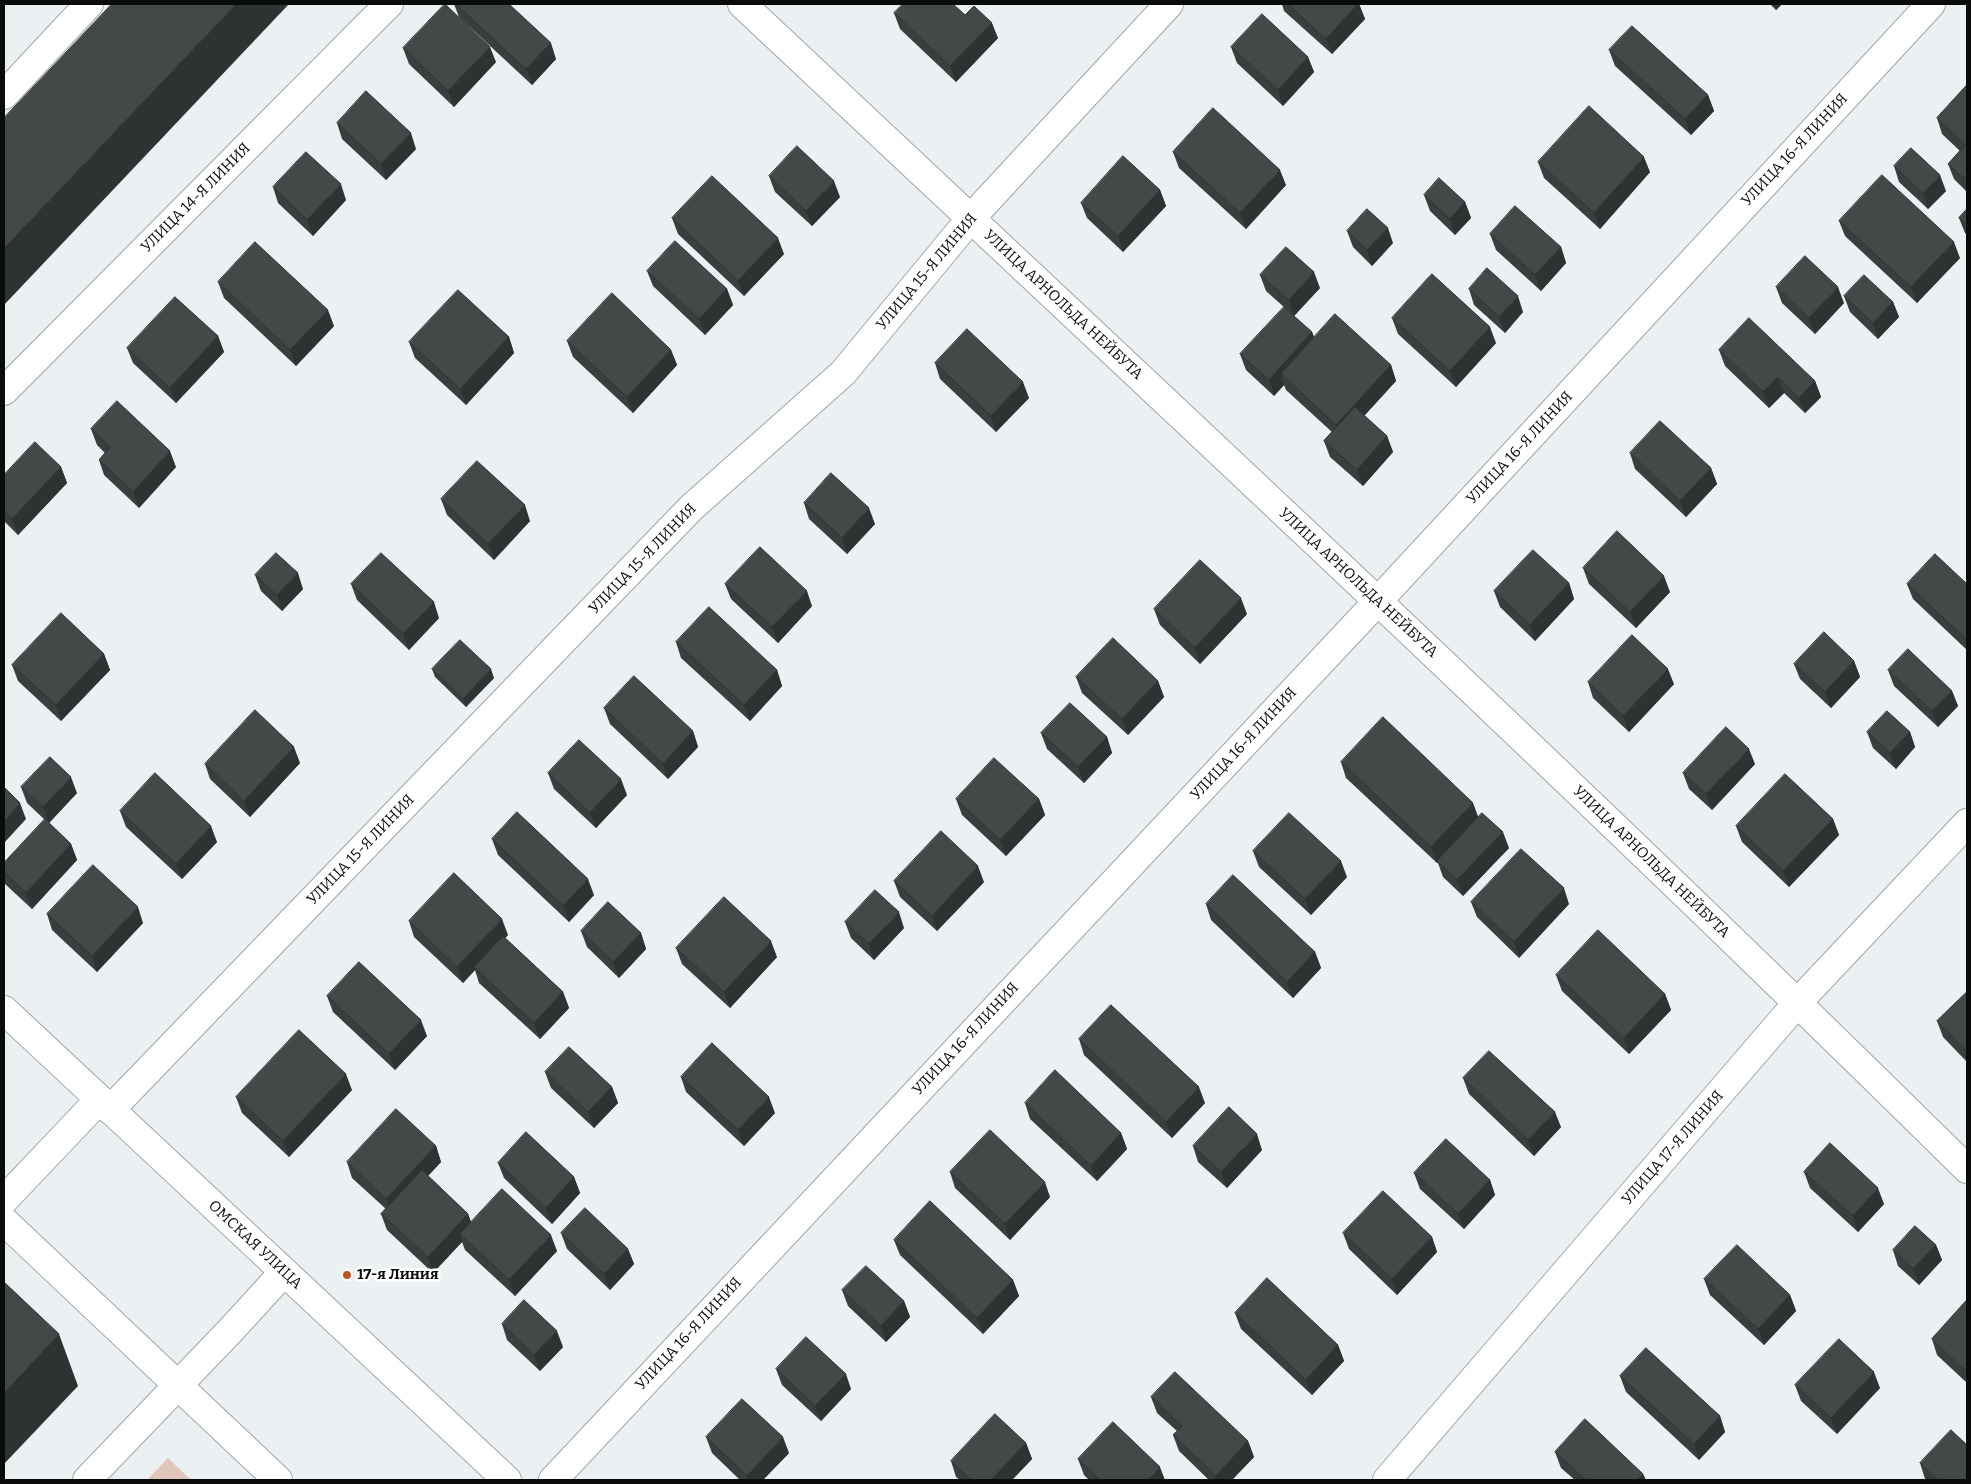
<!DOCTYPE html>
<meta charset="utf-8">
<style>
body{margin:0}
#map{position:relative;width:1971px;height:1484px;overflow:hidden;background:#ebf1f2;font-family:Bitter,serif}
canvas{display:block}
.frame{position:absolute;inset:0;border:5px solid #0a0c0c;pointer-events:none}
</style>
<div id="map">
<canvas width="1971" height="1484"></canvas>
<div class="frame"></div>
</div>
<script>
const ctx = document.querySelector('canvas').getContext('2d');
ctx.lineJoin = 'round';
function paint(path, color) {
  ctx.fillStyle = color;
  ctx.fill(path, 'evenodd');
}
function strokePath(path, color, width, dash) {
  ctx.strokeStyle = color;
  ctx.lineWidth = width;
  ctx.lineCap = dash ? 'butt' : 'round';
  ctx.setLineDash(dash || []);
  ctx.stroke(path);
}
function drawText(font, color, halo, rows, align = 'center') {
  ctx.font = font + ' Bitter,serif';
  ctx.lineWidth = 5;
  ctx.setLineDash([]);
  ctx.textBaseline = 'middle';
  ctx.strokeStyle = halo;
  ctx.fillStyle = color;
  for (const [text, x, y, turn = 0] of rows) {
    ctx.save();
    ctx.translate(x, y);
    ctx.rotate((+turn || 0) * Math.PI / 180);
    ctx.textAlign = isNaN(turn) ? turn : align;
    if (halo) ctx.strokeText(text, 0, 0);
    ctx.fillText(text, 0, 0);
    ctx.restore();
  }
}
const green = new Path2D(`
 M168,1458l23,22h-44z`);
const minor = new Path2D(`
 M742,4c411,386 824,769 1225,1165
 M4,95l85,-91
 M4,391l385,-387
 M110,1110l581,-602 152,-135 128,-155 198,-214
 M4,1200l95,-100
 M4,1221l274,259
 M87,1480l143,-149 54,-59
 M553,1480l825,-879 553,-597
 M1387,1480l411,-478 169,-179`);
const major = new Path2D(`
 M4,1010l503,470`);
const wall = new Path2D(`
 M454,4h55l47,55 -24,26 -73,-68z
 M1282,4h77l6,15 -33,35 -48,-43z
 M1770,4h12l-6,6z
 M894,13l71,2 33,23 -42,44 -56,-53z
 M1231,47l77,10 6,15 -31,34 -46,-43z
 M403,48l93,14 -42,45 -45,-43z
 M1609,50l99,45 6,16 -23,24 -76,-69z
 M1967,85v107l-13,-13 -6,-15 12,-13 -18,-17 -5,-16z
 M337,123l79,26 -30,31 -44,-41z
 M1173,152l113,33 -40,44 -67,-61z
 M1538,162l112,10 -50,57 -56,-51z
 M1894,166l52,25 -18,18 -29,-27z
 M769,176l71,21 -28,29 -37,-34z
 M273,187l73,13 -33,36 -35,-33z
 M1160,190l6,16 -43,46 -36,-34 -6,-15z
 M1424,195l41,7 6,16 -16,17 -25,-24z
 M1967,209v26l-2,-2 -6,-15z
 M672,218l112,36 -40,42 -66,-62z
 M1839,221l121,37 -43,45 -72,-67z
 M1347,231l46,12 -21,23 -19,-19z
 M1490,234l71,13 5,16 -25,28 -45,-41z
 M647,271l80,18 6,16 -28,30 -52,-49z
 M1260,275l60,13 -26,28 -28,-25z
 M218,282l116,44 -38,40 -72,-68z
 M1776,287l68,16 -29,31 -33,-31z
 M1469,289l54,23 -18,21 -31,-28z
 M1844,296l49,6 6,15 -21,22 -28,-27z
 M1392,318l104,25 -40,44 -58,-53z
 M1312,332l2,5 77,28 5,16 -32,35 23,20 6,16 -30,34 -33,-29 -6,-16 8,-9 -46,-42 -2,-5 -10,11 -28,-26 -6,-16z
 M218,336l6,16 -48,51 -43,-40 -6,-15z
 M509,337l5,16 -48,52 -51,-47 -6,-16z
 M567,341l104,9 6,15 -44,48 -60,-56z
 M1719,350l96,31 6,16 -16,16 -21,-20 -15,15 -44,-42z
 M935,363l94,35 -33,34 -56,-53z
 M91,429l85,38 -37,41 -35,-33 -5,-15 6,-7 -8,-8z
 M1630,453l81,15 6,16 -31,33 -51,-48z
 M61,467l6,16 -49,52 -14,-14v-46z
 M441,499l89,22 -36,39 -47,-45z
 M804,503l71,21 -28,30 -38,-35z
 M1583,568l87,24 -34,36 -47,-44z
 M255,575l48,14 -21,22 -21,-20z
 M1569,583l5,16 -39,42 -35,-34 -6,-16z
 M351,584l88,34 -30,32 -52,-50z
 M725,584l87,22 -34,37 -47,-44z
 M1907,584h60v66l-54,-51z
 M1154,609l93,5 -47,50 -40,-39z
 M676,642l101,28 5,16 -32,35 -69,-63z
 M104,654l6,16 -49,51 -43,-40 -6,-16z
 M1854,661l6,16 -29,31 -31,-29 -6,-15z
 M432,669l62,9 -28,29 -31,-30z
 M1888,670l64,21 6,15 -20,21 -44,-41z
 M1076,677l82,4 6,16 -36,38 -46,-42z
 M1588,682l86,2 -45,48 -36,-34z
 M604,708l89,23 5,16 -30,32 -58,-55z
 M1867,732h43l5,15 -19,22 -23,-21z
 M1041,733l66,4 5,16 -28,30 -37,-34z
 M1341,762l137,55 31,31 -46,48 -20,-19 -5,-14h-1l-91,-85z
 M300,763l-50,54 -40,-38 -5,-15z
 M1755,764l-43,46 -23,-21 -6,-16z
 M548,773l79,22 -31,33 -42,-39z
 M21,787l56,6 -28,30 22,21 6,16 -45,49 -27,-25 -1,-3v-18l41,-43 -18,-17z
 M956,799h83l6,16 -39,41 -44,-41z
 M120,811l97,31 -35,37 -56,-52z
 M1833,819l6,16 -50,52 -47,-45 -6,-16z
 M492,839l102,56 -25,27 -71,-67z
 M1253,851l94,26 -36,38 -52,-48z
 M894,881l90,1 -47,49 -37,-34z
 M1471,902l98,2 -50,54 -42,-41z
 M1206,904l109,48 6,16 -28,30 -82,-78z
 M47,914l96,9 -46,49 -45,-42z
 M409,921l99,14 -3,3 58,54 6,16 -29,31 -61,-56 -4,-13 -12,13 -49,-46z
 M845,922l59,6 -30,32 -23,-22z
 M581,931l60,2 5,16 -27,29 -32,-31z
 M676,948l101,9 -47,51 -48,-44z
 M1556,975l109,19 6,16 -42,44 -67,-63z
 M1967,992v70l-24,-25 -6,-16z
 M327,996l100,40 -32,34 -62,-58z
 M1079,1039l126,64 -33,35 -88,-83z
 M545,1072l67,15 6,16 -24,25 -43,-40z
 M681,1077l94,36 -31,33 -58,-54z
 M1463,1078l98,49 -27,29 -65,-62z
 M352,1090l-63,67 -47,-44 -6,-16z
 M1025,1103l96,30 6,16 -30,32 -67,-62z
 M436,1146l5,16 -13,14 40,38 3,8 86,29 -42,45 -50,-46 -3,-8 -29,31 -46,-43 -6,-16 5,-5 -34,-31 -5,-16z
 M1193,1146l69,4 -35,38 -29,-26z
 M498,1163l76,14 6,16 -28,31 -48,-46z
 M950,1172l100,25 -40,43 -55,-52z
 M1804,1172l80,32 -26,28 -48,-44z
 M1414,1173l76,7 5,15 -31,34 -44,-40z
 M561,1233l67,16 6,15 -24,26 -43,-41z
 M1343,1233l89,4 5,15 -40,43 -48,-46z
 M894,1240l119,40 6,16 -36,38 -83,-79z
 M1936,1245l6,15 -23,25 -21,-19 -5,-16z
 M1704,1279l86,16 6,16 -32,34 -54,-50z
 M842,1290l62,11 6,16 -24,25 -38,-36z
 M1967,1300v83l-30,-28 -5,-16z
 M1235,1313l103,32 6,16 -32,34 -71,-66z
 M502,1324l61,23 -23,24 -33,-31z
 M776,1369l75,20 -30,32 -39,-36z
 M1620,1376l100,40 5,16 -26,28 -73,-68z
 M1795,1385l85,3 -43,46 -36,-33z
 M1151,1397l97,44 6,16 -22,23h-23l-30,-29 -6,-16 4,-4 -20,-18z
 M706,1437l83,16 -26,27h-23l-28,-27z
 M1026,1443l6,16 -20,21h-52l-4,-3 -5,-16z
 M1555,1452l88,22 3,6h-71l-14,-12z
 M1078,1459l87,21h-76l-5,-5z
 M1920,1463l47,17h-41l-1,-1z`);
const shadedWall = new Path2D(`
 M236,4h53l-285,301v-57z
 M1358,4h1l6,15 -33,35 -6,-15z
 M1774,4h8l-6,6z
 M992,23l6,15 -42,44 -6,-16z
 M551,43l5,16 -24,26 -6,-16z
 M490,47l6,15 -42,45 -6,-16z
 M1308,57l6,15 -31,34 -5,-16z
 M1708,95l6,16 -23,24 -6,-16z
 M411,133l5,16 -30,31 -5,-16z
 M1644,157l6,15 -50,57 -6,-16z
 M1280,170l6,15 -40,44 -6,-16z
 M1940,175l6,16 -18,18 -5,-15z
 M834,181l6,16 -28,29 -6,-15z
 M341,184l5,16 -33,36 -6,-16z
 M1160,190l6,16 -43,46 -5,-16z
 M1465,202l6,16 -16,17 -5,-16z
 M1388,228l5,15 -21,23 -5,-16z
 M778,238l6,16 -40,42 -6,-15z
 M1954,242l6,16 -43,45 -6,-16z
 M1561,247l5,16 -25,28 -6,-16z
 M1314,272l6,16 -26,28 -5,-16z
 M1838,287l6,16 -29,31 -6,-16z
 M727,289l6,16 -28,30 -6,-16z
 M1518,296l5,16 -18,21 -6,-16z
 M1893,302l6,15 -21,22 -5,-16z
 M328,310l6,16 -38,40 -6,-16z
 M1490,327l6,16 -40,44 -6,-16z
 M1312,332l6,16 -37,26 3,11 -10,11 -5,-16z
 M218,336l6,16 -48,51 -6,-15z
 M509,337l5,16 -48,52 -6,-16z
 M671,350l6,15 -44,48 -6,-16z
 M1391,365l5,16 -54,59 -6,-15z
 M1778,377l6,16 -15,15 -6,-16z
 M1815,381l6,16 -16,16 -6,-15z
 M1023,382l6,16 -33,34 -5,-16z
 M1387,436l6,16 -30,34 -6,-16z
 M170,451l6,16 -37,41 -6,-16z
 M61,467l6,16 -49,52 -6,-16z
 M1711,468l6,16 -31,33 -6,-16z
 M525,505l5,16 -36,39 -6,-16z
 M869,508l6,16 -28,30 -5,-16z
 M298,573l5,16 -21,22 -5,-16z
 M1664,576l6,16 -34,36 -6,-16z
 M1569,583l5,16 -39,42 -5,-16z
 M807,591l5,15 -34,37 -6,-16z
 M1241,598l6,16 -47,50 -5,-16z
 M434,602l5,16 -30,32 -6,-16z
 M104,654l6,16 -49,51 -5,-16z
 M1854,661l6,16 -29,31 -6,-16z
 M491,669l3,9 -28,29 -3,-8z
 M1668,669l6,15 -45,48 -6,-16z
 M777,670l5,16 -32,35 -6,-16z
 M1158,681l6,16 -36,38 -6,-16z
 M1952,691l6,15 -20,21 -6,-16z
 M693,731l5,16 -30,32 -5,-15z
 M1910,732l5,15 -19,22 -6,-16z
 M1107,737l5,16 -28,30 -6,-16z
 M294,747l6,16 -50,54 -6,-16z
 M1749,749l6,15 -43,46 -6,-16z
 M71,777l6,16 -28,30 -6,-16z
 M621,779l6,16 -31,33 -6,-15z
 M1039,799l6,16 -39,41 -6,-16z
 M20,803l6,16 -22,24v-22z
 M1473,803l6,16 -42,42v2l-6,-16z
 M1833,819l6,16 -50,52 -6,-16z
 M211,826l6,16 -35,37 -6,-15z
 M1503,832l6,16 -46,48 -6,-16z
 M71,844l6,16 -45,49 -6,-16z
 M1341,861l6,16 -36,38 -6,-16z
 M978,866l6,16 -47,49 -5,-15z
 M588,879l6,16 -25,27 -6,-16z
 M1564,888l5,16 -50,54 -5,-16z
 M138,907l5,16 -46,49 -5,-16z
 M899,912l5,16 -30,32 -5,-16z
 M502,919l6,16 -32,34 -2,-2 1,3 -12,13 -6,-16z
 M641,933l5,16 -27,29 -6,-16z
 M771,941l6,16 -47,51 -6,-16z
 M1315,952l6,16 -28,30 -6,-16z
 M563,992l6,16 -29,31 -6,-16z
 M1665,994l6,16 -42,44 -5,-16z
 M421,1020l6,16 -32,34 -6,-16z
 M346,1074l6,16 -63,67 -6,-16z
 M612,1087l6,16 -24,25 -6,-16z
 M1199,1087l6,16 -33,35 -6,-16z
 M769,1097l6,16 -31,33 -6,-16z
 M1555,1112l6,15 -27,29 -6,-16z
 M1121,1133l6,16 -30,32 -6,-15z
 M1257,1134l5,16 -35,38 -6,-16z
 M436,1146l5,16 -49,52 -6,-15z
 M574,1177l6,16 -28,31 -6,-16z
 M1490,1180l5,15 -31,34 -6,-15z
 M1045,1182l5,15 -40,43 -5,-16z
 M1878,1188l6,16 -26,28 -5,-16z
 M468,1214l6,16 -14,4 2,8 -29,31 -5,-16z
 M551,1235l6,16 -42,45 -6,-16z
 M1432,1237l5,15 -40,43 -5,-16z
 M1936,1245l6,15 -23,25 -6,-16z
 M628,1249l6,15 -24,26 -6,-16z
 M1013,1280l6,16 -36,38 -6,-16z
 M1790,1295l6,16 -32,34 -6,-16z
 M904,1301l6,16 -24,25 -5,-16z
 M557,1331l6,16 -23,24 -6,-16z
 M59,1334l19,52 -74,78v-71z
 M1338,1345l6,16 -32,34 -6,-15z
 M1874,1372l6,16 -43,46 -6,-16z
 M846,1374l5,15 -30,32 -6,-15z
 M1720,1416l5,16 -26,28 -5,-16z
 M783,1437l6,16 -26,27h-15l-1,-4z
 M1248,1441l6,16 -22,23h-15l-1,-4z
 M1026,1443l6,16 -20,21h-21z
 M1160,1467l5,13h-17z
 M1643,1474l3,6h-9z`);
const building = new Path2D(`
 M112,4h124l-232,244v-130z
 M445,4l45,43 -42,44 -45,-43z
 M456,4h53l42,39 -25,26z
 M903,4h50l12,11 9,-9 18,17 -42,43 -56,-53z
 M1288,4h70l-32,35z
 M1262,14l46,43 -30,33 -47,-43z
 M1632,26l76,69 -23,24 -76,-69z
 M1967,85v96l-19,-17 17,-19 -28,-27z
 M366,91l45,42 -30,31 -44,-41z
 M1589,106l55,51 -50,56 -56,-51z
 M1213,108l67,62 -40,43 -67,-61z
 M797,146l37,35 -28,30 -37,-35z
 M1911,148l29,27 -17,19 -29,-28z
 M306,152l35,32 -34,36 -34,-33z
 M1123,156l37,34 -42,46 -37,-33z
 M1882,175l72,67 -43,45 -72,-66z
 M712,176l66,62 -40,43 -66,-63z
 M1439,178l26,24 -15,17 -26,-24z
 M1515,206l46,41 -26,28 -45,-41z
 M1367,209l21,19 -21,22 -20,-19z
 M1967,209v16l-8,-7z
 M675,241l52,48 -28,30 -52,-48z
 M255,242l73,68 -38,40 -72,-68z
 M1286,247l28,25 -25,28 -29,-25z
 M1805,256l33,31 -29,31 -33,-31z
 M1487,268l31,28 -19,21 -30,-28z
 M1432,274l58,53 -40,44 -58,-53z
 M1864,275l29,27 -20,21 -29,-27z
 M458,290l51,47 -49,52 -51,-47z
 M612,293l59,57 -44,47 -60,-56z
 M175,297l43,39 -48,52 -43,-40z
 M1284,307l28,25 -43,48 -29,-26z
 M1335,314l56,51 -55,60 -55,-51z
 M1749,318l66,63 -16,17 -21,-21 -15,15 -44,-42z
 M967,329l56,53 -32,34 -56,-53z
 M117,401l53,50 -37,41 -34,-32 11,-13 -19,-18z
 M1355,407l32,29 -30,34 -33,-29z
 M1660,421l51,47 -31,33 -50,-48z
 M35,442l26,25 -49,52 -8,-8v-36z
 M477,461l48,44 -37,39 -47,-45z
 M831,473l38,35 -27,30 -38,-35z
 M1617,531l47,45 -34,36 -47,-44z
 M760,547l47,44 -35,36 -47,-43z
 M1533,550l36,33 -39,42 -36,-34z
 M276,553l22,20 -21,22 -22,-20z
 M381,553l53,49 -31,32 -52,-50z
 M1935,554l32,30v56l-60,-56z
 M1200,560l41,38 -46,50 -41,-39z
 M709,607l68,63 -33,35 -68,-63z
 M61,613l43,41 -48,51 -44,-40z
 M1824,632l30,29 -29,31 -31,-28z
 M1632,635l36,34 -45,47 -35,-34z
 M1113,638l45,43 -36,38 -46,-42z
 M460,640l31,29 -28,30 -31,-30z
 M1908,649l44,42 -20,20 -44,-41z
 M634,676l59,55 -30,33 -59,-56z
 M1070,703l37,34 -29,30 -37,-34z
 M255,710l39,37 -50,54 -39,-37z
 M1887,711l23,21 -20,21 -23,-21z
 M1383,717l90,86 -42,44 -90,-85z
 M1726,727l23,22 -43,45 -23,-21z
 M579,740l42,39 -31,34 -42,-40z
 M50,757l21,20 -28,30 -22,-20z
 M994,758l45,41 -39,41 -44,-41z
 M155,773l56,53 -35,38 -56,-53z
 M1785,774l48,45 -50,52 -47,-45z
 M4,787l16,16 -16,18z
 M517,812l71,67 -25,27 -71,-67z
 M1289,813l52,48 -36,38 -52,-48z
 M1482,813l21,19 -46,48 -20,-19z
 M45,819l26,25 -45,49 -22,-21v-9z
 M941,831l37,35 -46,50 -38,-35z
 M1521,849l43,39 -50,54 -43,-40z
 M93,865l45,42 -46,49 -45,-42z
 M454,873l48,46 -45,48 -48,-46z
 M1233,875l82,77 -28,30 -81,-78z
 M875,890l24,22 -30,32 -24,-22z
 M724,897l47,44 -47,51 -48,-44z
 M608,902l33,31 -28,29 -32,-31z
 M1598,930l67,64 -41,44 -68,-63z
 M503,936l60,56 -29,31 -60,-56z
 M359,962l62,58 -32,34 -62,-58z
 M1967,992v60l-30,-31z
 M1111,1005l88,82 -33,35 -87,-83z
 M299,1030l47,44 -63,67 -47,-44z
 M712,1043l57,54 -31,33 -57,-53z
 M569,1047l43,40 -24,25 -43,-40z
 M1489,1051l66,61 -27,28 -65,-62z
 M1055,1070l66,63 -30,33 -66,-63z
 M1229,1107l28,27 -36,38 -28,-26z
 M396,1109l40,37 -50,53 -39,-37z
 M990,1130l55,52 -40,42 -55,-52z
 M526,1132l48,45 -28,31 -48,-45z
 M1446,1139l44,41 -32,34 -44,-41z
 M1830,1143l48,45 -25,28 -49,-44z
 M422,1170l46,44 -40,43 -47,-43z
 M502,1189l49,46 -42,45 -49,-46z
 M1383,1191l49,46 -40,42 -49,-46z
 M930,1201l83,79 -36,38 -83,-78z
 M585,1208l43,41 -24,25 -43,-41z
 M1915,1226l21,19 -23,24 -20,-19z
 M1737,1245l53,50 -32,34 -54,-50z
 M866,1266l38,35 -23,25 -39,-36z
 M1267,1278l71,67 -32,35 -71,-67z
 M4,1282l55,52 -55,59z
 M524,1300l33,31 -23,24 -32,-31z
 M1967,1300v73l-35,-34z
 M806,1337l40,37 -31,32 -39,-37z
 M1839,1339l35,33 -43,46 -36,-33z
 M1646,1348l74,68 -26,28 -74,-68z
 M1175,1372l73,69 -32,35 -43,-41 9,-9 -31,-29z
 M742,1399l41,38 -36,39 -41,-39z
 M995,1414l31,29 -35,37h-20l-20,-19z
 M1585,1419l58,55 -6,6h-51l-31,-28z
 M1113,1422l47,45 -12,13h-48l-22,-21z
 M1951,1430l16,15v35h-29l-18,-17z`);
const markers = [
 [347,1275,5,"#bb5528"]
];
const streetNames = [
 ["УЛИЦА 16-Я ЛИНИЯ",1795,150,-47],
 ["УЛИЦА 14-Я ЛИНИЯ",196,198,-45],
 ["УЛИЦА 15-Я ЛИНИЯ",927,272,-50],
 ["УЛИЦА АРНОЛЬДА НЕЙБУТА",1063,305,43],
 ["УЛИЦА 16-Я ЛИНИЯ",1520,448,-47],
 ["УЛИЦА 15-Я ЛИНИЯ",643,559,-46],
 ["УЛИЦА АРНОЛЬДА НЕЙБУТА",1358,583,43],
 ["УЛИЦА 16-Я ЛИНИЯ",1244,744,-47],
 ["УЛИЦА 15-Я ЛИНИЯ",361,850,-46],
 ["УЛИЦА АРНОЛЬДА НЕЙБУТА",1651,862,44],
 ["УЛИЦА 16-Я ЛИНИЯ",966,1039,-47],
 ["УЛИЦА 17-Я ЛИНИЯ",1673,1148,-49],
 ["ОМСКАЯ УЛИЦА",255,1245,43],
 ["УЛИЦА 16-Я ЛИНИЯ",689,1334,-47]
];
const poiNames = [
 ["17-я Линия",357,1275]
];
paint(green, '#e1c6bc');
strokePath(minor, '#a0a5a6', 30);
strokePath(major, '#a0a5a6', 30);
strokePath(minor, '#fff', 28);
strokePath(major, '#fff', 28);
paint(wall, '#3a3e3f');
paint(shadedWall, '#2f3233');
paint(building, '#434849');
strokePath(building, '#2f3233', 1);
for (const [x, y, r, color] of markers) {
  const dot = new Path2D();
  dot.arc(x, y, r, 0, 2 * Math.PI);
  ctx.fillStyle = color;
  ctx.fill(dot);
  strokePath(dot, '#fff', 2);
}
drawText('15px', '#0a0c0c', '#fff', streetNames);
drawText('bold 15px', '#0a0c0c', '#fff', poiNames, 'left');
</script>
